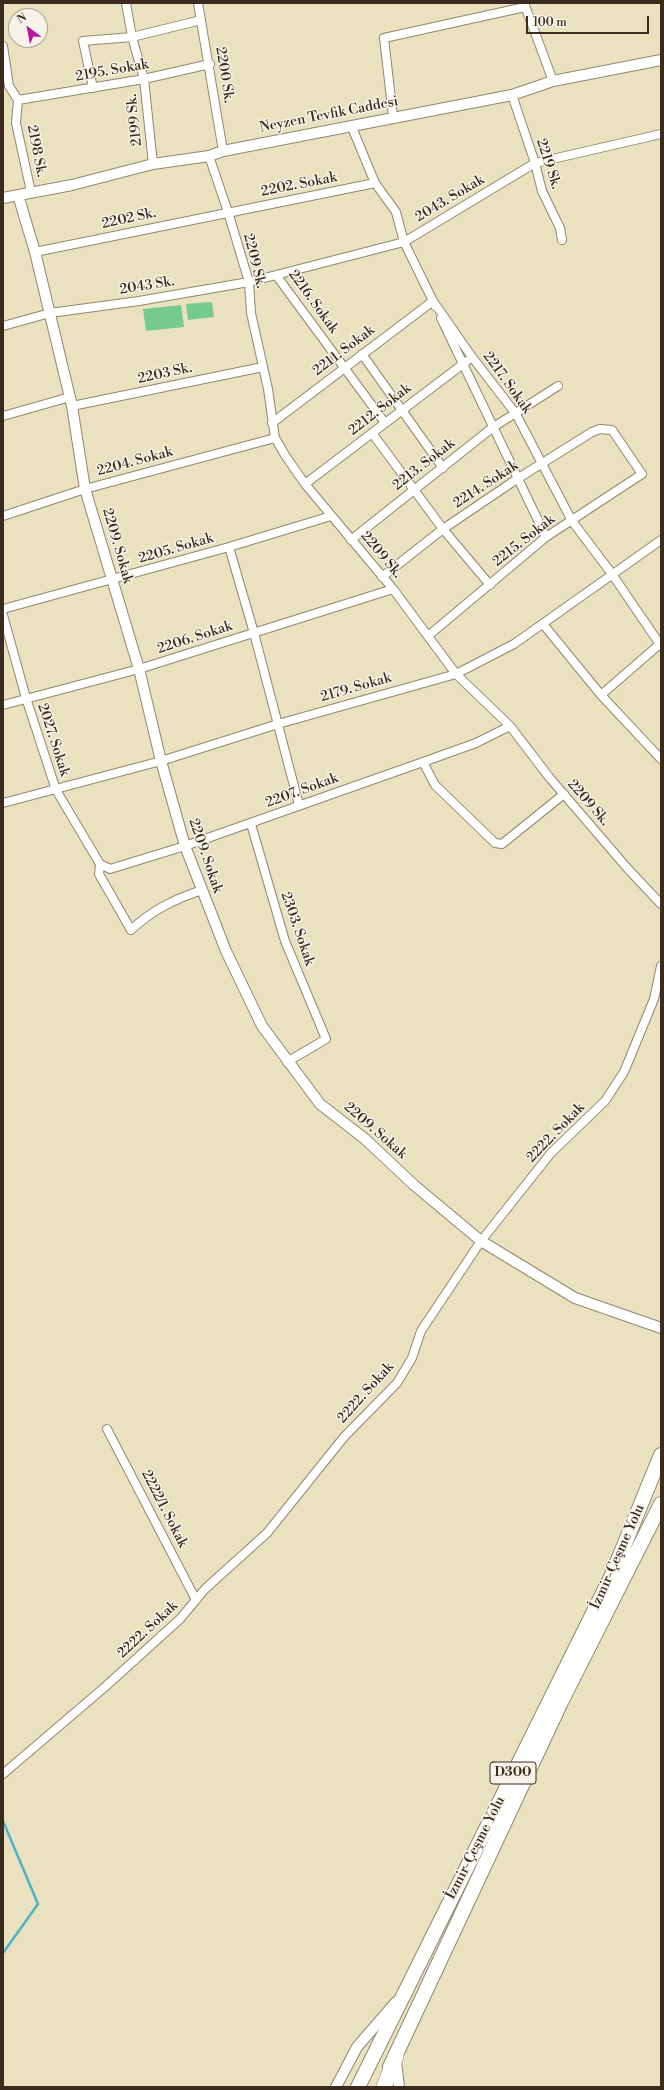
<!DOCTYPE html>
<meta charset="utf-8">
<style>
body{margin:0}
#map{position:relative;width:664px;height:2090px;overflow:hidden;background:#eae1bf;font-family:"Libre Bodoni",serif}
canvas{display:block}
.frame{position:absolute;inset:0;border:4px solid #3b2a1e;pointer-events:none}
.north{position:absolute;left:8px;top:8px;width:40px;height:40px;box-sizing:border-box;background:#f7f3e8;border:1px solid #aca397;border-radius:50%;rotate:328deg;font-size:11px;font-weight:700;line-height:16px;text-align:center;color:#3b2a1e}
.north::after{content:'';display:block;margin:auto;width:14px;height:18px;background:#b5179e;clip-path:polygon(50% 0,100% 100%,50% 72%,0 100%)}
.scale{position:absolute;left:526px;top:16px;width:123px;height:18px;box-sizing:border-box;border:2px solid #3b2a1e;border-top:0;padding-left:5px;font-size:12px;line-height:14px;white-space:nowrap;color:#3b2a1e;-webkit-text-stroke:3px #f7f3e8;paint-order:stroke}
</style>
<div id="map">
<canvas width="664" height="2090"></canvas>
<div class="frame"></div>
<div class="north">N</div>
<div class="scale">100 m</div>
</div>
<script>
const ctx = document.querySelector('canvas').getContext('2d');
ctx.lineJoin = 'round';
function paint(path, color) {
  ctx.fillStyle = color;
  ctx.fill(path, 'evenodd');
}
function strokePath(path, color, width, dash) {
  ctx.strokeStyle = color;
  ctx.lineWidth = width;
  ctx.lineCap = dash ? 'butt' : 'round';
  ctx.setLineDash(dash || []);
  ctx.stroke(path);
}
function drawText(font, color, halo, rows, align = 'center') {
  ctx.font = font + ' "Libre Bodoni",serif';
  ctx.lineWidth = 3;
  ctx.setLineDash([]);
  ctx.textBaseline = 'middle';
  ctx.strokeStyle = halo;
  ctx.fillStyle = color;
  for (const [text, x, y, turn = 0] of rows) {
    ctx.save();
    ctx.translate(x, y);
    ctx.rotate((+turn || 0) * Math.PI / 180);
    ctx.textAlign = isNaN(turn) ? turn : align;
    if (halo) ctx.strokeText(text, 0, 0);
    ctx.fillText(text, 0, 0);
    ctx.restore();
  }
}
const green = new Path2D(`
 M212,302l2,15 -26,3 -2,-16z
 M181,305l3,22 -38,4 -3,-22z`);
const stream = new Path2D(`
 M3,1821l35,83 -35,49`);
const minor = new Path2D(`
 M126,3l6,34 12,42 9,85
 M198,3l25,148
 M524,3l29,78
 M3,46l6,40 9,14 -2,23 15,69
 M93,88l-10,-47 49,-4 69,-17
 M512,95l23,68 7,28 18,37 2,12
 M18,100l126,-21 66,-15
 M393,116l-9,-78 141,-31
 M351,125l24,58 21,29 8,30 29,59 39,56 44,57 56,107 40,53 49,72
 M209,156l19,56 21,70 2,31 17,76 7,49 10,17 20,29 88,105 63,85 54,52 39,51 79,92 33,35
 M35,252l340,-69
 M276,275l109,148
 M441,318l105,219
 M3,326l47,-13 89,-12 110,-19 155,-40 131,-79 126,-29
 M362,354l81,114
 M72,406l191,-39
 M3,416l67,-19
 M272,423l161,-122 2,5
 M372,433l71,96 47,56
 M305,484l162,-123
 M3,516l82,-27 190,-51
 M351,540l141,-112 66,-42
 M229,547l25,86 45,172
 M382,577l61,-48 74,-50 75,-47 8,-3 12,1 30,44 -96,63 -118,99
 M3,609l226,-62 102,-31
 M3,615l23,83 30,92 44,74 10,5 75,-23 238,-84 53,-19 34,-17
 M543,624l58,71
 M661,643l-60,52 60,64
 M3,705l136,-36 254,-80
 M423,762l12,23 60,58 7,1 62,-50
 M3,803l158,-42 117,-37 178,-50 58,-30 147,-104
 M251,824l34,117 41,98 -39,23
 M100,864l-1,10 32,56c21,-20 44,-31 71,-40
 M107,1429l89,171
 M3,1774l103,-88 74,-67 25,-30 62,-56 77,-96 53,-54 15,-25 9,-27 60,-90 70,-88 54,-52 19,-29 30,-73 7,-33`);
const tertiary = new Path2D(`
 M18,195l17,57 37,154 13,83 54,180 22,92 24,85 41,105 36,75 58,78 45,35 49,46 67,56 94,57 86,30
 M3,198l69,-13 81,-21 56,-8 14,-5 289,-56 41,-14 108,-21
 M396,2061l3,26
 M336,2087l21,-40 39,-45`);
const trunk = new Path2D(`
 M390,2067l170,-363 101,-200
 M358,2087l254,-512 49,-120`);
const motorway = new Path2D(`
 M384,2087l12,-31`);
const shields = [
 [513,1773,46]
];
const shieldNames = [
 ["D300",513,1773]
];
const streetNames = [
 ["2195. Sokak",112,71,-10],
 ["2200 Sk.",224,75,81],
 ["Neyzen Tevfik Caddesi",329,115,-11],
 ["2199 Sk.",135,120,-96],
 ["2198 Sk.",36,151,79],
 ["2219 Sk.",548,164,72],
 ["2202. Sokak",299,185,-11],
 ["2043. Sokak",450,199,-31],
 ["2202 Sk.",129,219,-12],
 ["2209 Sk.",254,261,76],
 ["2043 Sk.",147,286,-9],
 ["2216. Sokak",313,302,54],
 ["2211. Sokak",344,351,-37],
 ["2203 Sk.",165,374,-12],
 ["2217. Sokak",507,383,54],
 ["2212. Sokak",380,410,-38],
 ["2204. Sokak",135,462,-15],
 ["2213. Sokak",424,465,-38],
 ["2214. Sokak",486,485,-33],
 ["2215. Sokak",524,541,-38],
 ["2209. Sokak",117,546,74],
 ["2205. Sokak",176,549,-16],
 ["2209 Sk.",381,555,50],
 ["2206. Sokak",195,638,-18],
 ["2179. Sokak",356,688,-16],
 ["2027. Sokak",53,740,72],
 ["2207. Sokak",302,791,-20],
 ["2209 Sk.",588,803,49],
 ["2209. Sokak",205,856,71],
 ["2303. Sokak",297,929,71],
 ["2209. Sokak",375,1131,41],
 ["2222. Sokak",556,1133,-46],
 ["2222. Sokak",366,1393,-48],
 ["2222/1. Sokak",164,1509,63],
 ["İzmir-Çeşme Yolu",618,1557,-66],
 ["2222. Sokak",148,1630,-43],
 ["İzmir-Çeşme Yolu",476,1848,-63]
];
paint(green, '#75ca8e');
strokePath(stream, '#49b4c7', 2.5);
strokePath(minor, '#92866e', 10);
strokePath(tertiary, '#92866e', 12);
strokePath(trunk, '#92866e', 16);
strokePath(motorway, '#92866e', 16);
strokePath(minor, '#fff', 8);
strokePath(tertiary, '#fff', 10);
strokePath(trunk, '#fff', 14);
strokePath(motorway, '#fff', 15);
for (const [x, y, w] of shields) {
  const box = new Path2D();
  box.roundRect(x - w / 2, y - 11, w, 22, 3);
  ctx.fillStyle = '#f7f3e8';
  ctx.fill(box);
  strokePath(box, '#3b2a1e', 1);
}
drawText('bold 13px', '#3b2a1e', null, shieldNames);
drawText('14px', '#3b2a1e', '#f7f3e8', streetNames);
</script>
